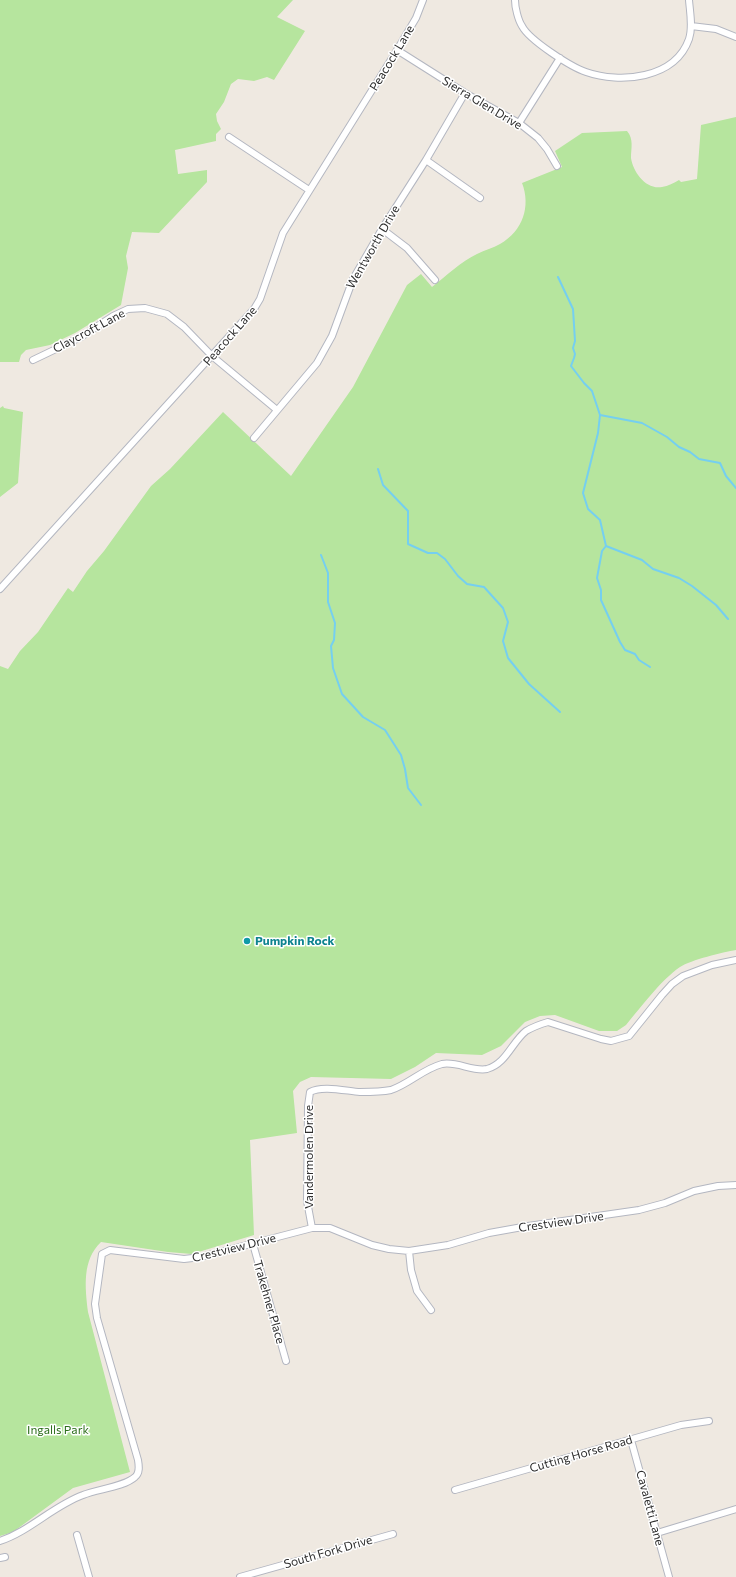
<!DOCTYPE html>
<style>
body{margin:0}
canvas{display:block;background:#efe9e1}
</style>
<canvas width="736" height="1577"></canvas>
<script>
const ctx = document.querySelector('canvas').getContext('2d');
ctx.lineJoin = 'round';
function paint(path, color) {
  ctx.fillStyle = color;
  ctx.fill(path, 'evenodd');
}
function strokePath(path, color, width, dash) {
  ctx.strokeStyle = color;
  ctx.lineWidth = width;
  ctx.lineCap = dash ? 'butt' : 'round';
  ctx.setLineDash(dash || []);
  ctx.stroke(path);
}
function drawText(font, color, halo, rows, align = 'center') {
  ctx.font = font + ' Commissioner,sans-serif';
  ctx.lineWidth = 3;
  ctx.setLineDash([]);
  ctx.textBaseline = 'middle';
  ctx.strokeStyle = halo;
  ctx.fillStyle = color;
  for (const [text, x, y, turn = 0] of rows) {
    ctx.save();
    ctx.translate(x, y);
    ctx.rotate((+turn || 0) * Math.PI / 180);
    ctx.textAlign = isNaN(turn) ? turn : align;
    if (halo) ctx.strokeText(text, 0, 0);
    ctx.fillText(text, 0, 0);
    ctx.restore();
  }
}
const green = new Path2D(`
 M0,0h293l-16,17 28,14 -31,49 -7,-3 -13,4 -16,-2 -7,5 -7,18 -8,12 1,7 4,8 -5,5v7l-41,9 3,24 29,-4v12l-48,51 -27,-1 -6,24 2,12 -7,37 -46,28 -25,12 -24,5 -5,5 -2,7h-19z
 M736,117v833c-13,2 -45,10 -56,17 -19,13 -39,40 -54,58l-9,6h-18l-44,-16 -15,1 -15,6 -24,24 -19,9 -46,-2 -21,14 -24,12 -80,-2 -11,5 -7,9 4,42 -47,7 4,95 -62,19 -24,-2 -67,-10c-19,18 -16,45 -13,70l42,160 -57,16 -60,44 -13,4v-870l8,3 12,-18 18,-19 30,-44 5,4 14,-21 17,-20 47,-65 19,-17 53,-57 68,64 62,-89 54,-102 14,-11 11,13c14,-11 30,-26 45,-33 8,-4 16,-6 23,-10 23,-13 31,-38 22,-61l40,-16 -7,-16 27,-18 45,-2c7,8 4,17 4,27 2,14 15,32 31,29 6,-1 12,-4 17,-7l2,2 16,-3 4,-54z
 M3,406l1,2 19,4 -5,71 -18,14v-89z`);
const stream = new Path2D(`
 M558,277l15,32 2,32 -2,7 2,6 -1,4 -3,8 13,17 8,8 8,24 42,8 25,14 12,10 11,5 9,7 21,4 6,13 10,12
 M600,415l-2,18 -15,60 5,16 12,11 6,26 -4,5 -5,27 4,12v10l19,42 5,8 10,4 4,6 11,7
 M378,469l5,16 25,26v33l20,9h9l8,6 13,17 9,8 17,3 19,21 5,14 -5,19 5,17 21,26 31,28
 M606,546l36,14 11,9 26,9 13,8 24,19 12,14
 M321,555l7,18v29l7,21 -1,17 -3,6 2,22 9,26 21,23 22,13 16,25 4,14 3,19 13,17`);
const minor = new Path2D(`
 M515,0c0,7 3,20 7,26 7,14 49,41 64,46 34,12 89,7 103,-33 4,-12 1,-26 0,-39
 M691,26l25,3 20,8
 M397,50l68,43 54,30 19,15 9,11 10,17
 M519,123l41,-65
 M229,137l80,53
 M426,160l54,38
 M382,229l25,19 28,32
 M33,360l48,-23 32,-21 15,-7 17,-1 22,6 17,13 28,29 65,54
 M254,438l63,-75 15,-27 21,-57 29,-50 44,-69 39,-67
 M0,589l254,-280 6,-10 23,-66 114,-183 19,-32 7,-18
 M312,1228l-5,-27 1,-95 2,-14c12,-7 36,-1 50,0 10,0 21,0 31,-2 18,-6 32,-21 51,-26 15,-3 31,8 45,5 19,-5 25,-27 39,-38 7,-4 15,-7 22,-9l53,17 10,2 18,-5 33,-41 10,-11 11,-8 29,-11 24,-5
 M253,1244l33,117
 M409,1251l2,19 6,21 14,19
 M631,1440l38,137
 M455,1490l226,-65 28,-4
 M657,1533l79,-24
 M77,1535l12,42
 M0,1541c30,-10 53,-35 83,-46 14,-6 41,-8 52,-18 5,-4 4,-11 3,-17l-41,-142 -2,-14 7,-50 8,-4 74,9 17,-2 111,-29h18l42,17 17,4 20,2 39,-6 41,-12 39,-7 111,-16 26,-7 29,-12 24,-5 18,-1
 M0,1558l5,-1
 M240,1577l153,-43`);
const markers = [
 [247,941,4,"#0f9aa8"]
];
const streetNames = [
 ["Peacock Lane",392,58,-59],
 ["Sierra Glen Drive",482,103,31],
 ["Wentworth Drive",373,247,-60],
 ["Claycroft Lane",89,331,-28],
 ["Peacock Lane",230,336,-49],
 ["Vandermolen Drive",309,1157,-90],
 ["Crestview Drive",561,1222,-8],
 ["Crestview Drive",234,1248,-14],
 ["Trakehner Place",269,1302,74],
 ["Cutting Horse Road",581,1454,-16],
 ["Cavaletti Lane",650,1508,75],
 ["South Fork Drive",328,1552,-16]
];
const cultureNames = [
 ["Pumpkin Rock",255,941]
];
const parkNames = [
 ["Ingalls Park",58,1430]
];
paint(green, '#b6e59e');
strokePath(stream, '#75cff0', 2);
strokePath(minor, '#b4b7c1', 8);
strokePath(minor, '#fff', 6);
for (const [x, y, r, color] of markers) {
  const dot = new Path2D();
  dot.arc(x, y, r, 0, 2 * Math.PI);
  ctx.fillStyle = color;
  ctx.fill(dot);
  strokePath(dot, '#fff', 1.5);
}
drawText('12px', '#2e2e2e', '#fff', streetNames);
drawText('bold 12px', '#0d838f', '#fff', cultureNames, 'left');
drawText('12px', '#2c6e1b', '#fff', parkNames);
</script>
